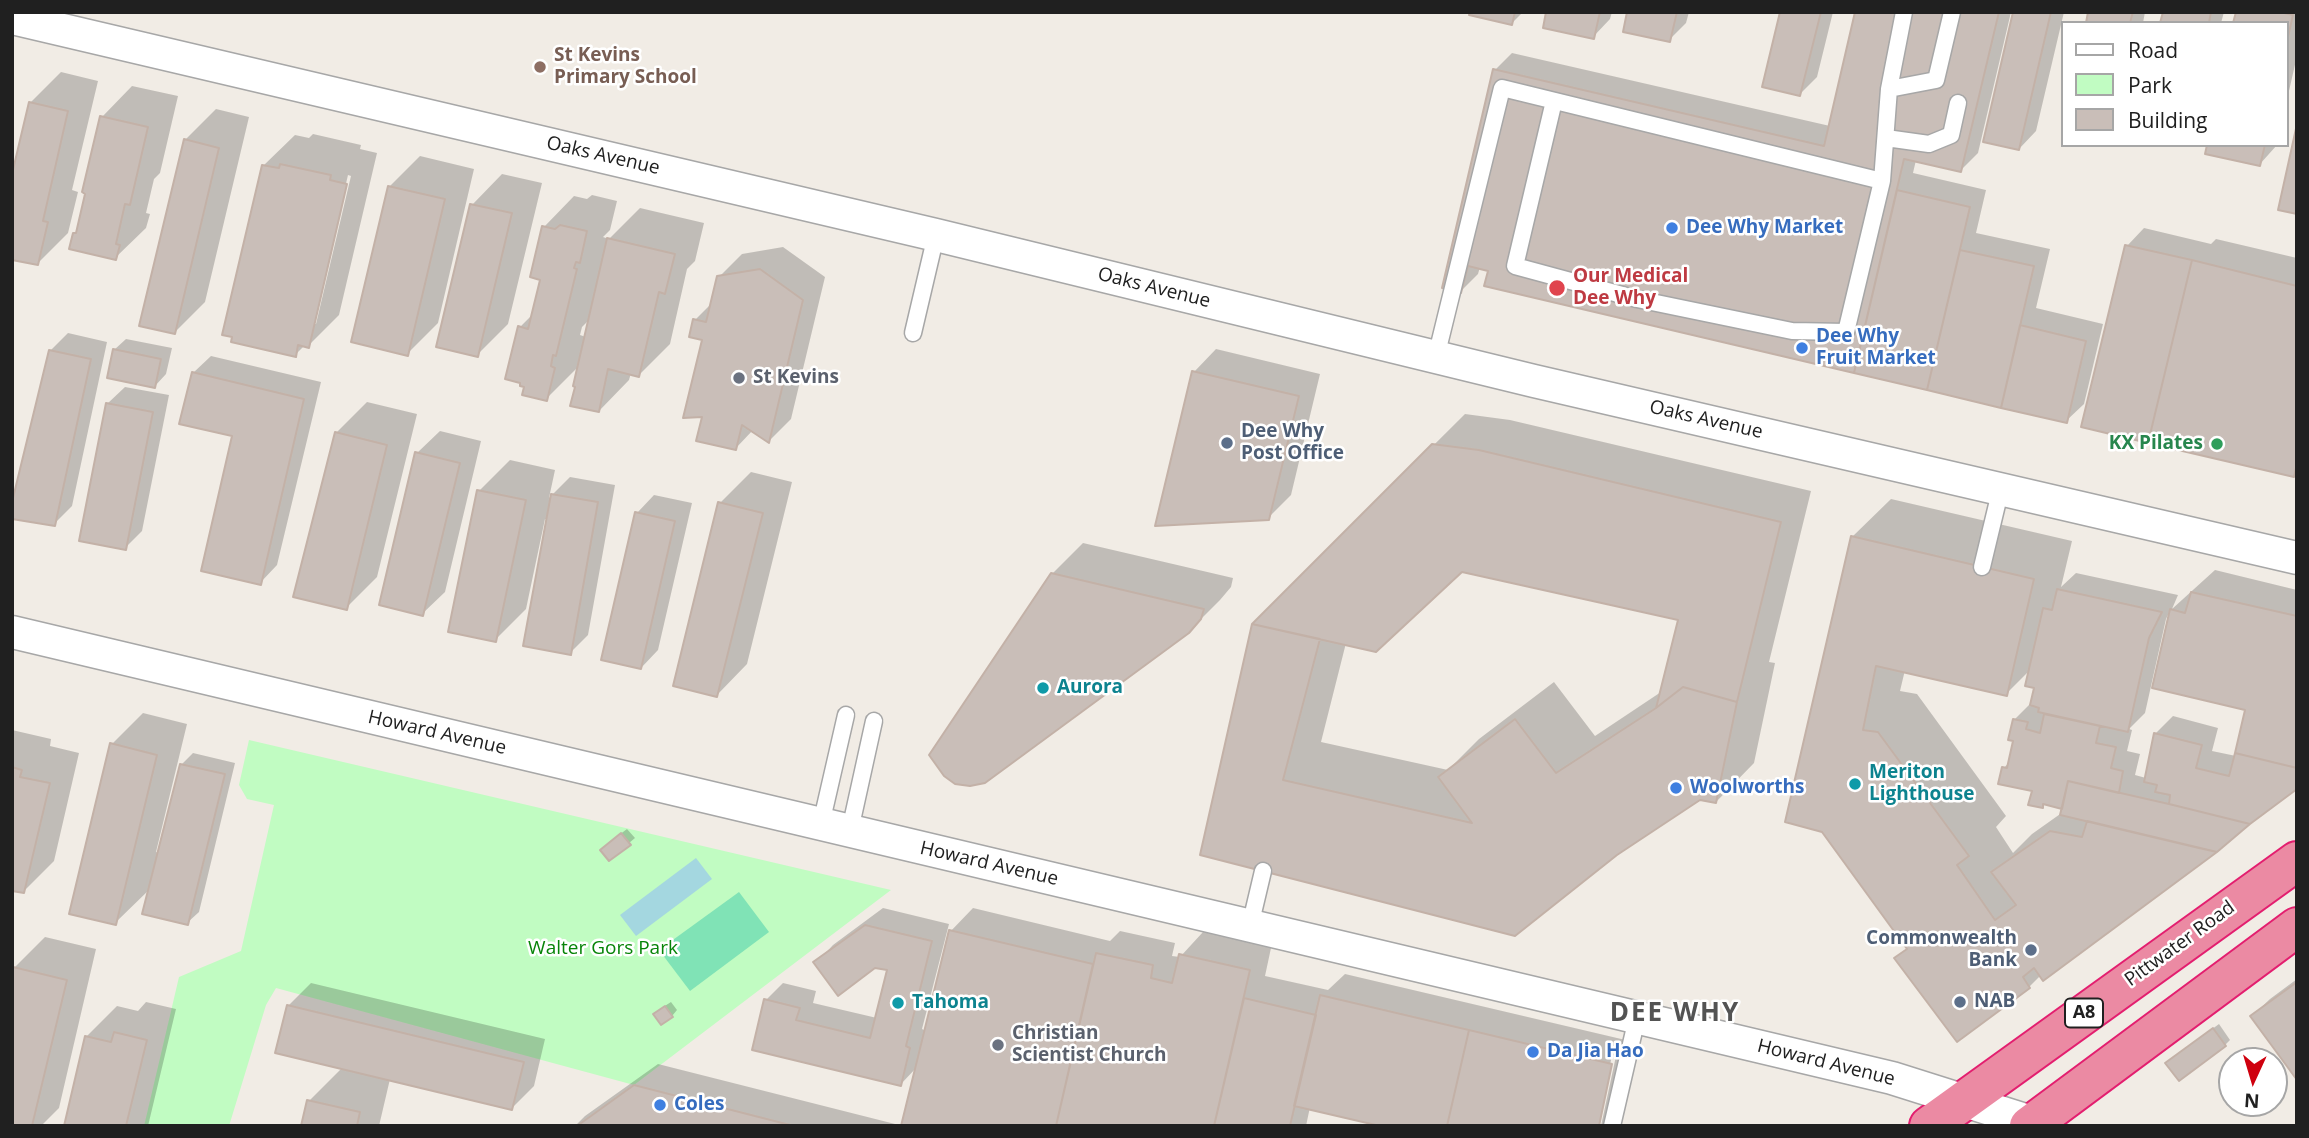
<!DOCTYPE html>
<style>
body{margin:0}
#map{position:relative;width:2309px;height:1138px;overflow:hidden;background:#f1ece5;font-family:"Open Sans",sans-serif}
canvas{display:block}
.frame{position:absolute;inset:0;border:14px solid #202020;pointer-events:none}
.legend{position:absolute;left:2061px;top:21px;width:228px;height:126px;box-sizing:border-box;background:#fff;border:2px solid #a6a6a6;margin:0;padding:9px 12px;list-style:none;font-size:21px;color:#202020}
.legend li{display:flex;align-items:center;gap:14px;height:35px}
.legend b{width:35px;border:2px solid #a6a6a6}
.north{position:absolute;left:2218px;top:1047px;width:70px;height:70px;box-sizing:border-box;background:#fff;border:2px solid #a6a6a6;border-radius:50%;rotate:184deg;font-size:19px;font-weight:700;line-height:28px;text-align:center;color:#202020}
.north::after{content:'';display:block;margin:auto;width:24px;height:32px;background:#cf000e;clip-path:polygon(50% 0,100% 100%,50% 72%,0 100%)}
</style>
<div id="map">
<canvas width="2309" height="1138"></canvas>
<div class="frame"></div>
<ul class="legend">
<li><b style="height:9px;background:#fff"></b>Road</li>
<li><b style="height:19px;background:#c1fcc2"></b>Park</li>
<li><b style="height:19px;background:#c9beb8"></b>Building</li>
</ul>
<div class="north">N</div>
</div>
<script>
const ctx = document.querySelector('canvas').getContext('2d');
ctx.lineJoin = 'round';
function paint(path, color) {
  ctx.fillStyle = color;
  ctx.fill(path, 'evenodd');
}
function strokePath(path, color, width, dash) {
  ctx.strokeStyle = color;
  ctx.lineWidth = width;
  ctx.lineCap = dash ? 'butt' : 'round';
  ctx.setLineDash(dash || []);
  ctx.stroke(path);
}
function drawText(font, color, halo, rows, align = 'center') {
  ctx.font = font + ' "Open Sans",sans-serif';
  ctx.lineWidth = 5;
  ctx.setLineDash([]);
  ctx.textBaseline = 'middle';
  ctx.strokeStyle = halo;
  ctx.fillStyle = color;
  for (const [text, x, y, turn = 0] of rows) {
    ctx.save();
    ctx.translate(x, y);
    ctx.rotate((+turn || 0) * Math.PI / 180);
    ctx.textAlign = isNaN(turn) ? turn : align;
    if (halo) ctx.strokeText(text, 0, 0);
    ctx.fillText(text, 0, 0);
    ctx.restore();
  }
}
const park = new Path2D(`
 M249,740l642,150 -257,195 -358,-97 -10,17 -37,121h-85l35,-149 62,-26 33,-146 -27,-6 -8,-14z`);
const pitch = new Path2D(`
 M739,892l30,40 -79,59 -31,-41z`);
const water = new Path2D(`
 M696,858l16,21 -76,57 -16,-21z`);
const shadow = new Path2D(`
 M1471,12h52l-11,11z
 M1548,12h64l-2,7 -17,18z
 M1629,12h60l-3,11 -17,17z
 M1781,12h52l-16,65 -17,17z
 M1857,12h154l-33,141 -17,17 -45,-10 -3,13 73,17 -10,43 74,16 -14,59 67,16 -19,80 -18,17 -580,-136 4,-16 -10,-2 -2,7 -17,17 34,-221 17,-17 318,73z
 M2015,12h49l-28,119 -17,18z
 M2090,12h55l-2,11h-56z
 M2164,12h60l-3,11h-59z
 M2238,12h59v44l-11,48v-81z
 M61,72l37,9 -26,109 6,2 -10,41 -30,30 -8,-160z
 M132,86l46,10 -18,77 -6,6 -8,34 4,1 -4,14 -31,30 -40,-24 4,-5 23,-112z
 M216,109l33,8 -44,185 -30,30 10,-192z
 M313,134l48,11 -1,4 17,4 -38,162 -31,31 -3,-1 -10,10 -31,-190 31,-30 14,3zM348,175l3,1 -35,148h-3z
 M2209,145h68l-17,19z
 M420,156l54,13 -36,154 -31,31 -18,-167z
 M502,174l40,9 -34,141 -31,31 -5,-150z
 M592,195l25,6 -7,29 -7,7 6,2 31,-31 64,15 -9,38 -8,8 -17,75 -31,31 -8,-2 -2,7 -30,31 -20,-45 -33,33 -20,-14 -6,-58 14,-14 8,-35 2,-51 30,-31 13,3zM590,319l-4,18 -6,-2 2,-8z
 M2144,228l67,16 5,-5 81,19v218l-214,-50 44,-180z
 M783,247l42,30 -34,142 -22,22 -16,-11 -17,18 -32,-33v-76l-9,-19 18,-18 6,-25 23,-23z
 M68,333l39,9 -35,164 -18,18 -4,-173z
 M126,339l46,9 -6,26 -11,12 -41,-36z
 M1216,349l104,25 -29,121 -23,23 -74,-146z
 M211,356l110,26 -44,183 -17,18 -26,-148 -41,-62z
 M125,387l44,8 -27,136 -17,17 -18,-144z
 M367,402l50,12 -40,163 -31,31 -10,-175z
 M1465,414l45,6 301,71 -42,171 6,1 -21,100 -38,39 -17,-4 -497,55 52,-229zM1462,570l218,49 -19,73 -66,44 -41,-54 -75,57 -31,31 -127,-28 25,-99z
 M440,431l41,10 -36,151 -23,22 -5,-161z
 M510,460l45,10 -6,28 21,-21 45,8 -27,150 -18,18 -22,-133 -3,-1 -19,90 -31,31 -16,-149z
 M751,472l41,10 -45,182 -30,31 3,-192z
 M654,495l38,8 -34,147 -17,18 -4,-155z
 M1891,499l181,42 -11,46 15,-14 102,22 -6,14 43,-39 82,20v197l-256,188 -12,12 -133,-29 12,-11 -85,-116 29,-294zM2170,611l77,98 -11,47 -24,-5 6,-23 -45,-12 -18,18 -9,44 -11,-3 5,-21 -13,-3 5,-21 -3,-1 16,-16 21,-94zM1905,670l101,24 24,-24 6,17 -4,15 -18,18 2,19 -6,22 -6,7 30,22 8,16 3,-3 19,5 -1,4 -31,22 -19,19 -17,-26 10,-11 -89,-122 -17,-3z
 M1083,543l150,35 -2,9 -11,13 -32,32 -136,-58z
 M143,713l44,11 -31,128 3,1 22,-88 12,-12 42,10 -36,149 -12,11 -36,-35 -36,35 -3,-179z
 M12,730l39,9 -1,7 29,7 -25,108 -31,31 -11,-3z
 M627,829l8,9 -6,5 -22,1z
 M883,908l66,16 -27,105 4,2 24,-97h-2l25,-26 137,33 10,-10 55,12 -3,13 8,1 23,-25 68,16 -6,28 63,14 17,-16 289,68 -18,84h-15l15,-70 -4,-1 -14,71 -288,-19 -4,19h-731l10,-10 73,-52 245,62 14,-59 -16,17 -147,-35 12,-49 17,-17 33,8 -3,12 64,15 12,-49 -73,-6 17,-18z
 M45,937l51,12 -37,159 -18,18h-29v-149l2,-9z
 M2297,979v98l-45,-61 18,-17z
 M311,983l234,56 -11,47 -22,22 -122,-29 -11,47h-76l6,-25 33,-33 -54,-62z
 M146,1002l30,7 -28,117h-83l21,-89 31,-31 21,5z
 M671,1002l6,8 -5,6 -12,-7z
 M2219,1024l11,16 -5,5 -52,13z`);
const building = new Path2D(`
 M1470,12h45l-3,13 -43,-10z
 M1546,12h54l-6,27 -51,-11z
 M1627,12h50l-7,30 -47,-10z
 M1780,12h41l-21,84 -38,-9z
 M1855,12h144l-38,160 -57,-13 -50,214 -370,-87 4,-15 -20,-5 -7,27 -19,-5 51,-219 331,77z
 M2013,12h38l-32,138 -36,-8z
 M2088,12h45l-3,11h-44z
 M2163,12h48l-2,11h-49z
 M2236,12h44l13,3 -7,31v-23h-53z
 M29,102l39,9 -25,110 5,1 -10,43 -26,-5v-86z
 M100,116l48,11 -18,78 -5,-1 -9,40 4,1 -4,15 -47,-11 4,-16h3l9,-39 -3,-2z
 M2297,124v90l-19,-4z
 M184,139l35,9 -44,186 -36,-8z
 M2207,145h58l-5,21 -55,-12z
 M280,164l51,11 -1,5 17,4 -38,164 -11,-3 -2,12 -65,-15 1,-5 -10,-2 40,-170 17,3z
 M388,186l57,13 -37,157 -57,-14z
 M1897,190l73,17 -43,183 -73,-17z
 M470,204l42,9 -34,144 -42,-10z
 M560,225l27,6 -7,32 -4,-1 -2,6 3,1 -21,87 -3,-1 -2,11 4,2 -8,33 -25,-6 2,-8 -4,-1v-3l-15,-4 13,-53 10,3 12,-49 -10,-3 12,-51 13,3z
 M607,238l68,16 -10,40 -6,-2 -20,85 -31,-8 -9,43 -29,-6 5,-19 -2,-1z
 M2125,245l67,15 -44,183 -67,-16z
 M1960,250l74,16 -33,142 -74,-18z
 M2192,260l105,26v178l-3,13 -146,-34z
 M760,269l43,31 -34,143 -27,-18 -6,25 -40,-9 6,-24 -19,1 19,-78 -13,-3 4,-18 13,3 11,-46z
 M2020,325l66,16 -19,82 -66,-15z
 M113,349l48,10 -6,29 -48,-10z
 M49,350l42,9 -36,167 -43,-7v-17z
 M1192,371l107,25 -30,124 -114,6z
 M192,372l112,27 -43,186 -60,-14 31,-135 -53,-12z
 M106,403l47,9 -27,138 -47,-9z
 M335,432l52,13 -40,165 -54,-13z
 M1432,444l47,6 302,72 -44,180 -54,-15 -27,21 22,-88 -216,-48 -86,80 -124,-28z
 M415,452l45,11 -37,153 -44,-11z
 M477,490l49,10 -30,142 -48,-10z
 M551,494l47,8 -27,153 -48,-9z
 M718,502l45,11 -46,184 -44,-11z
 M635,512l40,9 -34,148 -40,-9z
 M1851,536l183,43 -27,117 -131,-30 -13,64 15,2 91,124 -12,9 38,55 21,-15 -25,-33 59,-41 32,6 5,-16 130,31 -174,129 -9,-13 -11,9 7,11 -73,54 -63,-84 13,-9 -85,-117 -37,-10z
 M1051,573l153,36 -3,10 -12,14 -204,150 -15,3 -15,-2 -11,-8 -15,-21z
 M2057,589l105,23 -13,26 -21,94 -90,-20 1,-4 -9,-3 4,-17 -9,-2 18,-78 9,2z
 M2191,592l106,24v152l-62,-15 10,-43 -93,-22 18,-79 15,4z
 M1252,624l68,15 -37,141 189,43 -34,-46 77,-58 41,54 100,-65 27,-21 54,15 -21,101 -16,-3 -83,55 -102,81 -315,-81z
 M2044,714l56,12 -4,17 20,4 -5,21 12,3 -4,22 -51,-12 -6,28 -19,-5v4l-15,-3 4,-14 -34,-7 4,-17 5,1 6,-27 -5,-1 5,-21 15,3 -2,7 14,4z
 M2154,733l48,12 -6,23 33,8 6,-23 62,15v21l-47,35 -81,-20 1,-9 -15,-3 2,-7 -13,-3z
 M110,743l47,12 -41,170 -47,-11z
 M180,764l45,10 -37,151 -46,-11z
 M12,767l10,3 -2,7 30,6 -26,110 -12,-2z
 M2068,781l101,23 81,20 -33,28 -18,-4 -139,-33z
 M621,833l10,12 -22,16 -9,-11z
 M865,925l67,16 -26,105 4,2 -9,38 -149,-36 12,-51 36,9 -4,12 74,18 17,-68 -12,-2 -37,28 -25,-34z
 M949,930l144,34 -37,162h-155z
 M1096,953l57,12 -2,13 21,5 7,-29 71,16 -36,156h-158z
 M13,967l54,13 -35,146h-20z
 M2297,982v98l-47,-64z
 M1320,995l149,35 -22,96h-67l-86,-20z
 M1244,998l72,17 -26,111h-76z
 M287,1005l237,57 -12,48 -237,-57z
 M665,1006l8,11 -12,8 -8,-11z
 M2213,1028l13,18 -47,35 -14,-18z
 M1469,1030l143,34 -13,62h-152z
 M114,1032l33,8 -21,86h-62l21,-90 26,6z
 M634,1085l160,41h-217z
 M307,1100l53,12 -3,14h-56z`);
const lane = new Path2D(`
 M1889,89l47,-9 16,-68
 M1886,138l43,6 22,-9 7,-32
 M1882,181l7,-92 15,-77
 M913,333l23,-98
 M1436,357l66,-269 380,93 -36,151 -54,-1 -155,-32 -122,-33 39,-165
 M1982,567l19,-79
 M821,824l25,-109
 M850,830l24,-109
 M1250,926l13,-55
 M1612,1126l25,-108`);
const street = new Path2D(`
 M12,18l924,217 598,146 763,177
 M12,632l1880,446 152,48`);
const highway = new Path2D(`
 M1929,1126l368,-265
 M2029,1126l268,-199`);
const markers = [
 [540,67,7,"#8d6e63"],
 [1672,228,7,"#3f7fe0"],
 [1557,288,9,"#e0444e"],
 [1802,348,7,"#3f7fe0"],
 [739,378,7,"#6b7280"],
 [1227,443,7,"#5c6f8a"],
 [2217,444,7,"#2e9e5b"],
 [1043,688,7,"#0f9aa8"],
 [1855,784,7,"#0f9aa8"],
 [1676,788,7,"#3f7fe0"],
 [2031,950,7,"#5c6f8a"],
 [1960,1002,7,"#5c6f8a"],
 [898,1003,7,"#0f9aa8"],
 [998,1045,7,"#6b7280"],
 [1533,1052,7,"#3f7fe0"],
 [660,1105,7,"#3f7fe0"]
];
const shields = [
 [2084,1013,38]
];
const shieldNames = [
 ["A8",2084,1013]
];
const educationNames = [
 ["St Kevins",554,56],
 ["Primary School",554,78]
];
const streetNames = [
 ["Oaks Avenue",603,156,13],
 ["Oaks Avenue",1154,288,14],
 ["Oaks Avenue",1706,420,13],
 ["Howard Avenue",437,733,13],
 ["Howard Avenue",989,864,13],
 ["Pittwater Road",2180,944,-36],
 ["Howard Avenue",1826,1063,14]
];
const shopNames = [
 ["Dee Why Market",1686,228],
 ["Dee Why",1816,337],
 ["Fruit Market",1816,359],
 ["Woolworths",1690,788],
 ["Da Jia Hao",1547,1052],
 ["Coles",674,1105]
];
const healthNames = [
 ["Our Medical",1573,277],
 ["Dee Why",1573,299]
];
const worshipNames = [
 ["St Kevins",753,378],
 ["Christian",1012,1034],
 ["Scientist Church",1012,1056]
];
const serviceNames = [
 ["Dee Why",1241,432],
 ["Post Office",1241,454],
 ["Commonwealth",2017,939,"right"],
 ["Bank",2017,961,"right"],
 ["NAB",1974,1002]
];
const leisureNames = [
 ["KX Pilates",2203,444]
];
const cultureNames = [
 ["Aurora",1057,688],
 ["Meriton",1869,773],
 ["Lighthouse",1869,795],
 ["Tahoma",912,1003]
];
const parkNames = [
 ["Walter Gors Park",603,949]
];
const districtNames = [
 ["DEE WHY",1675,1014]
];
paint(park, '#c1fcc2');
paint(pitch, '#80e3b6');
paint(water, '#a4d7e0');
paint(shadow, '#0003');
paint(building, '#c9beb8');
strokePath(building, '#c3b1a7', 2);
strokePath(lane, '#a7a7a7', 19);
strokePath(street, '#a7a7a7', 35);
strokePath(highway, '#e31e6f', 42);
strokePath(lane, '#fff', 16);
strokePath(street, '#fff', 32);
strokePath(highway, '#eb8aa3', 38);
for (const [x, y, r, color] of markers) {
  const dot = new Path2D();
  dot.arc(x, y, r, 0, 2 * Math.PI);
  ctx.fillStyle = color;
  ctx.fill(dot);
  strokePath(dot, '#fff', 2.5);
}
for (const [x, y, w] of shields) {
  const box = new Path2D();
  box.roundRect(x - w / 2, y - 14.5, w, 29, 5);
  ctx.fillStyle = '#fff';
  ctx.fill(box);
  strokePath(box, '#202020', 2);
}
drawText('bold 18px', '#202020', null, shieldNames);
drawText('bold 19px', '#785e54', '#fff', educationNames, 'left');
drawText('19px', '#202020', '#fff', streetNames);
drawText('bold 19px', '#366cbe', '#fff', shopNames, 'left');
drawText('bold 19px', '#be3a42', '#fff', healthNames, 'left');
drawText('bold 19px', '#5b616d', '#fff', worshipNames, 'left');
drawText('bold 19px', '#4e5e75', '#fff', serviceNames, 'left');
drawText('bold 19px', '#27864d', '#fff', leisureNames, 'right');
drawText('bold 19px', '#0d838f', '#fff', cultureNames, 'left');
drawText('19px', '#078408', '#fff', parkNames);
ctx.letterSpacing = '2px';
drawText('bold 26px', '#535353', '#fff', districtNames);
ctx.letterSpacing = '0px';
</script>
